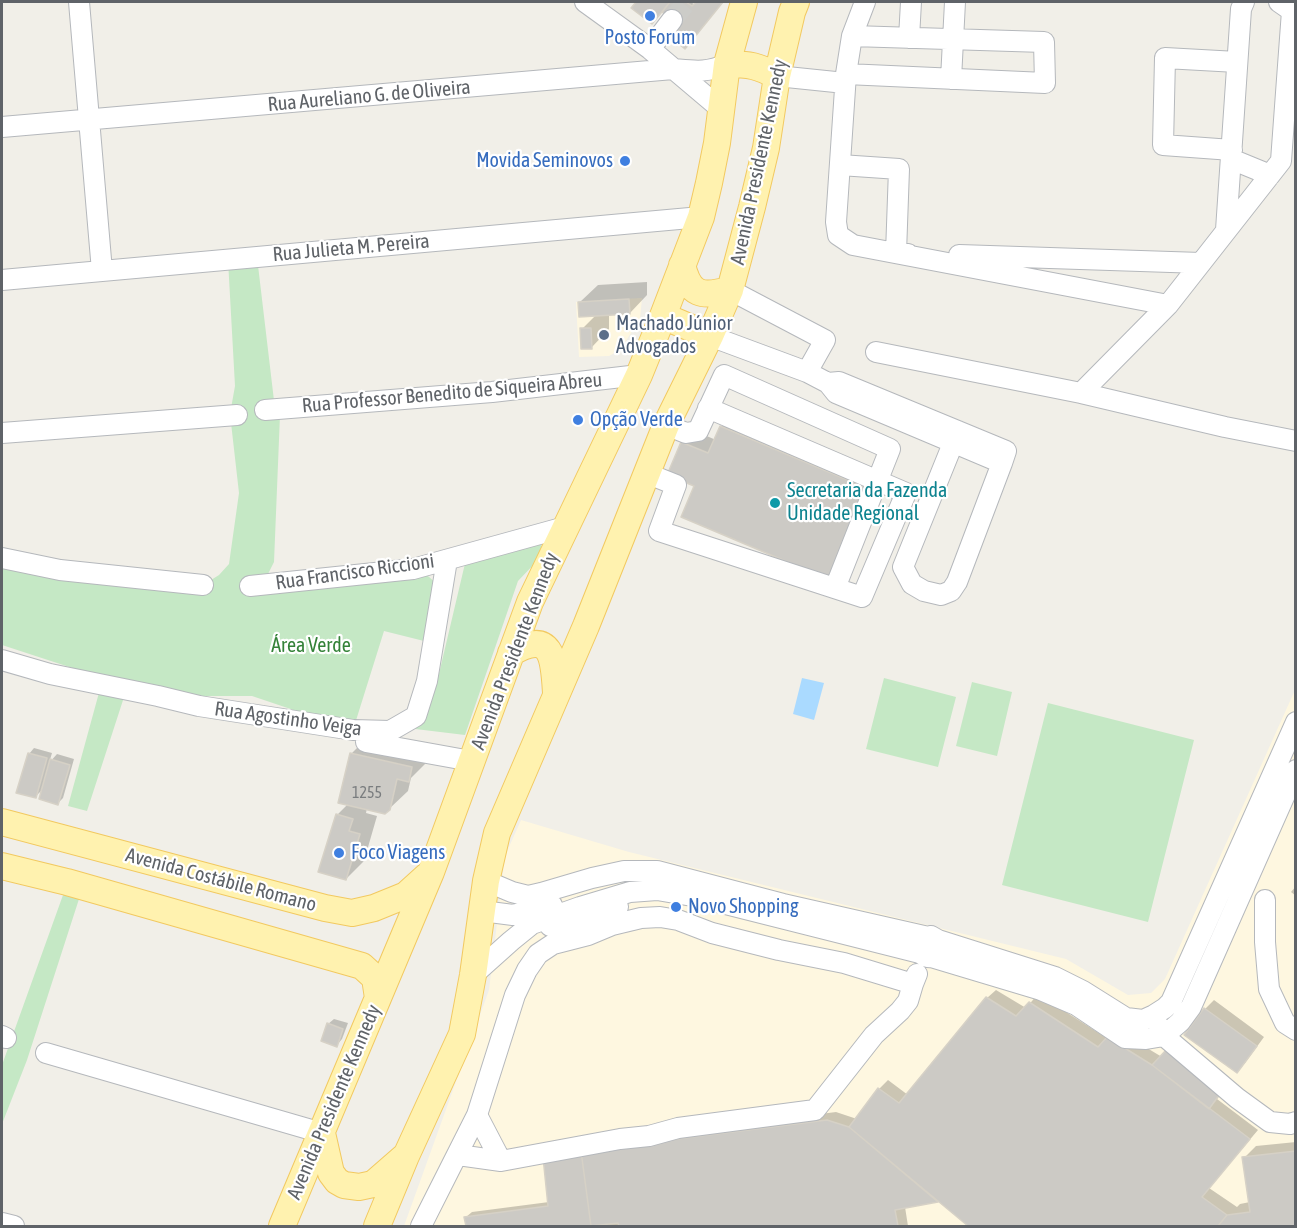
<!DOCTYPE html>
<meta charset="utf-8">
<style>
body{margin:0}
#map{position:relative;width:1297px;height:1228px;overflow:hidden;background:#f1efe8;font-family:"Asap Condensed",sans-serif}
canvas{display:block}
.frame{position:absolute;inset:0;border:3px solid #5f6368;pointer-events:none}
</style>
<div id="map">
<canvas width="1297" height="1228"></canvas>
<div class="frame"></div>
</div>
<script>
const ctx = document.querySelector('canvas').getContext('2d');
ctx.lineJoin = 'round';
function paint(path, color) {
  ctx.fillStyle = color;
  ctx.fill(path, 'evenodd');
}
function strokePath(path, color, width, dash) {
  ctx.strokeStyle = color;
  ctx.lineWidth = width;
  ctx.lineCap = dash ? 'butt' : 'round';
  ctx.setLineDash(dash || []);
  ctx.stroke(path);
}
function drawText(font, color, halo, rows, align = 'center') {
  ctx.font = font + ' "Asap Condensed",sans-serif';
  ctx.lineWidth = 4.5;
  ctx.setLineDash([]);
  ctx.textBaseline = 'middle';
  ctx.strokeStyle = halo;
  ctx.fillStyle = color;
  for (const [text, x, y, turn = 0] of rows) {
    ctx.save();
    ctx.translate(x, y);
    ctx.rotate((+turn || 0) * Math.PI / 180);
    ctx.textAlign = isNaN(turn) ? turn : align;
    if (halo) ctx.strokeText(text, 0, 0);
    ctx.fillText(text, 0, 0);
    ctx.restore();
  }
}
const commercial = new Path2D(`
 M642,298l-2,21 -20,31 -11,6 -30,1 -3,-55z
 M1295,690v536h-891l85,-236 16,-134 16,-36 108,32 437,107 62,36 23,-2 14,-14z`);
const green = new Path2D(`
 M257,257l18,152 5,6 -6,147 -13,26 159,-19 17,15 -13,57 -40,-10 -31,99 -101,-34h-94l-156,-51v-88l201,28 16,-10 10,-11 10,-71 -9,-79 5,-28 -7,-126z
 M542,543l-4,17 -20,21 -53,154 -58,-7 21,-22 10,-28 29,-123z
 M884,678l72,19 -18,70 -72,-18z
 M972,682l40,10 -15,64 -41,-10z
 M100,689l25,5 -38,117 -19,-5z
 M1048,703l146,37 -46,182 -146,-37z
 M63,895l16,4 -52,161 -25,64v-59z`);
const water = new Path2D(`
 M802,678l22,5 -10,37 -21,-6z`);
const shadow = new Path2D(`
 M638,2h53l4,3 3,-3h23l-34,43 -8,-21 -16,-13 -30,-3z
 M647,282v13l-17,18 -21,1v15l-17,18 -10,-18 14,-14 -16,-13 18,-17z
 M733,415l147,62 -38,90 -146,-82 -27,-11 14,-32 12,-11 21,9 5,-13z
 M369,736l58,26 -16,16 -3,13 -19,18 -22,-1 -1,5 11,3 -13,45 -18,18 -9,-64 11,-11 3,-50z
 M34,748l18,5 -3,10 8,-9 17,5 -11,39 -5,5 -14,-15 -9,9 -6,-43z
 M1296,886v10l-5,-4z
 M996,990l30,18 12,-14 70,45 9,-9 45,27 69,24 -14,18 41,31 -49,58 28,19 3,-3 10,-2 -6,-44 12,-12 40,-4v84h-325l-33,-25 -33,6 3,19h-441l-1,-9 6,-5 77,-10 43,-59 244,-31 21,7 22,-30 9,-9 20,15 79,-97z
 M1214,1000l50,37 -19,26 -9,8 -50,-37 19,-25z
 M334,1019l14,4 -6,16 -5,6 -9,-21z`);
const building = new Path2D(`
 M636,2h34l-18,22 -21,-16z
 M670,2h16l6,4 4,-4h27l-38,47 -17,-14 9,-11 -15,-12z
 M629,299l1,15 -51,3 -1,-15z
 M580,328h11l1,21h-11z
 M720,426l149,63 -39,91 -149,-63 13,-31 -27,-11 14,-33 27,11z
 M28,753l19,5 -11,40 -20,-5z
 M350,753l62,14 -3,15 -12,-3 -7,31 -5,4 -47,-11z
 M50,759l20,6 -12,40 -19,-6z
 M336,814l17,5 -4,12 11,3 -14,46 -28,-8z
 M986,997l30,19 13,-14 69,45 9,-10 45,28 98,74 -48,58 25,18 -9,11h-250l-119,-99 29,-39 21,15z
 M1204,1008l53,38 -20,27 -53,-38z
 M327,1023l16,6 -6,18 -16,-6z
 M1167,1049l56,41 -14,19 -57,-44z
 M827,1120l22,7 89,75 -43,8 3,16h-279l-1,-3 -27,3 -10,-75z
 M581,1151l10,75h-125l-2,-9 84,-11 -5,-49z
 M1296,1151v75h-78l9,-11 23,-3 -8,-55z`);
const minorTunnel = new Path2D(`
 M672,20l15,-18`);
const minor = new Path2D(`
 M79,2l23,269
 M585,2l65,47 71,60
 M865,2l-13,34 -6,38 -10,148 2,13 15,10 315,60
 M909,38l2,-36
 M650,49l22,-29
 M846,74l199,9 -1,-41 -192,-6
 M777,76l68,7
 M951,79l4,-77
 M2,127l671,-58c23,2 33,4 54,-5
 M1232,150l-69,-5 2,-87 72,4
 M1231,159l39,16
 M840,165l59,4 -3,84 12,1
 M1226,230l15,-221 3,-7
 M959,255l242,8
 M2,280l699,-63
 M710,336l97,36 18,-32 -95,-50
 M876,352l205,41 87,-88 113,-144 11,-150 -13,-9
 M807,372l21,11 8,10 166,70 4,-12 -167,-69 -11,1
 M1081,393l144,34 71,14
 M265,410l227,-18 147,-17
 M666,425l20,8 12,-2 26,-56 166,74 -55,139
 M958,431l-55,136 9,17 12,7 17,4 10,-4 6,-9 45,-119
 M2,433l235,-18
 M646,473l30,12 -17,46 203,66 44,-104 -198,-85
 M2,558l58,12 143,15
 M250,586l163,-17 152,-42
 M2,660l48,14 108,22 41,10 154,24 37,1 26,-15 11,-35 20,-121
 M366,742l105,19
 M486,881l26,11 16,4 13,-3 51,-15 32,-7h33l126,33 141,32
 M1265,900v42l4,47 16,34 11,7
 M482,911l31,4 39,-10
 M550,926c5,0 10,1 14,0 11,-1 48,-12 54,-19
 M938,940c1,5 2,9 -2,14 -12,12 -32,-15 -5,-18l7,4 117,37 28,14 43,27 17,2 11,-5 11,-7 6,-6 125,-280
 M931,957l110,33 35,15 49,33 21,1 18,-3 16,-14 11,-15 105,-237
 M473,975l38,-34 21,-17 48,-17 50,-15 27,-2 41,7 222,56
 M1159,1026l5,10 73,62 33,24 20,2 6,-2
 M2,1036l4,2
 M46,1053l276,80
 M477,1115l24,46
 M458,1155l43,6 119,-22 29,-3 29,-8 137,-18 59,-75 26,-24 8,-10 5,-17 4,-10
 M2,1223l12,3
 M421,1226l56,-111 38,-120 12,-25 11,-16 15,-10 35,-9 24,-10 29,-7 19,-1 18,3 34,13 67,17 65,13 69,21`);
const major = new Path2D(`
 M727,64c23,0 31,2 50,12
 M682,265c8,31 19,32 48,25
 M663,316l47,20
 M511,653c42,-25 43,7 45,40
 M2,822l323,86 27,5 22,-5 32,-13 21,-19
 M2,866l65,16 295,84 13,12 3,20
 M322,1133l9,40 6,8 7,4 15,2 14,-3 31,-27
 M282,1226l149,-354 99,-270 109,-227 24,-59 38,-99 8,-34 8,-40 10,-79 17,-62
 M377,1226l29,-70 56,-122 11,-59 13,-94 11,-48 89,-207 80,-201 44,-89 20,-46 22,-83 14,-59 11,-72 15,-64 4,-10`);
const markers = [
 [650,16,6,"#3f7fe0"],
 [625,161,6,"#3f7fe0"],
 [604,335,6,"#5c6f8a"],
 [578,420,6,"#3f7fe0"],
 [775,503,6,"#0f9aa8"],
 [339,853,6,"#3f7fe0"],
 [676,907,6,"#3f7fe0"]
];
const numberNames = [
 ["1255",367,793]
];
const shopNames = [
 ["Posto Forum",650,38,"center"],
 ["Movida Seminovos",613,161,"right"],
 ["Opção Verde",590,420],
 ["Foco Viagens",351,853],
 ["Novo Shopping",688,907]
];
const streetNames = [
 ["Rua Aureliano G. de Oliveira",369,96,-5],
 ["Avenida Presidente Kennedy",759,162,-78],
 ["Rua Julieta M. Pereira",351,248,-5],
 ["Rua Professor Benedito de Siqueira Abreu",452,393,-5],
 ["Rua Francisco Riccioni",355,572,-8],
 ["Avenida Presidente Kennedy",515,651,-69],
 ["Rua Agostinho Veiga",288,719,8],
 ["Avenida Costábile Romano",221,880,15],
 ["Avenida Presidente Kennedy",334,1102,-67]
];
const serviceNames = [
 ["Machado Júnior",616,324],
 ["Advogados",616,347]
];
const cultureNames = [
 ["Secretaria da Fazenda",787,491],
 ["Unidade Regional",787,514]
];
const parkNames = [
 ["Área Verde",311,646]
];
paint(commercial, '#fef7e0');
paint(green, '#c5e8c5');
paint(water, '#aadaff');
paint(shadow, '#0003');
paint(building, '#cccac5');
strokePath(building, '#d6d1c6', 1.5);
strokePath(minorTunnel, '#ccccc8', 20, [20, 10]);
strokePath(minor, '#b5b8bc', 22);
strokePath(major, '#f2c960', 28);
strokePath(minor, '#fff', 20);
strokePath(major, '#fff2af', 26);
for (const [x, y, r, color] of markers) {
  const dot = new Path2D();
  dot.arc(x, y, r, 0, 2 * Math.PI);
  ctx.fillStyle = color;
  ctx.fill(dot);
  strokePath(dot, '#fff', 2);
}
drawText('16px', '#7a7d7f', null, numberNames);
drawText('20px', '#366cbe', '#fff', shopNames, 'left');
drawText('20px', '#5f6368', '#fff', streetNames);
drawText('20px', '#4e5e75', '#fff', serviceNames, 'left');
drawText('20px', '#0d838f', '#fff', cultureNames, 'left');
drawText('20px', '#348238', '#fff', parkNames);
</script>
